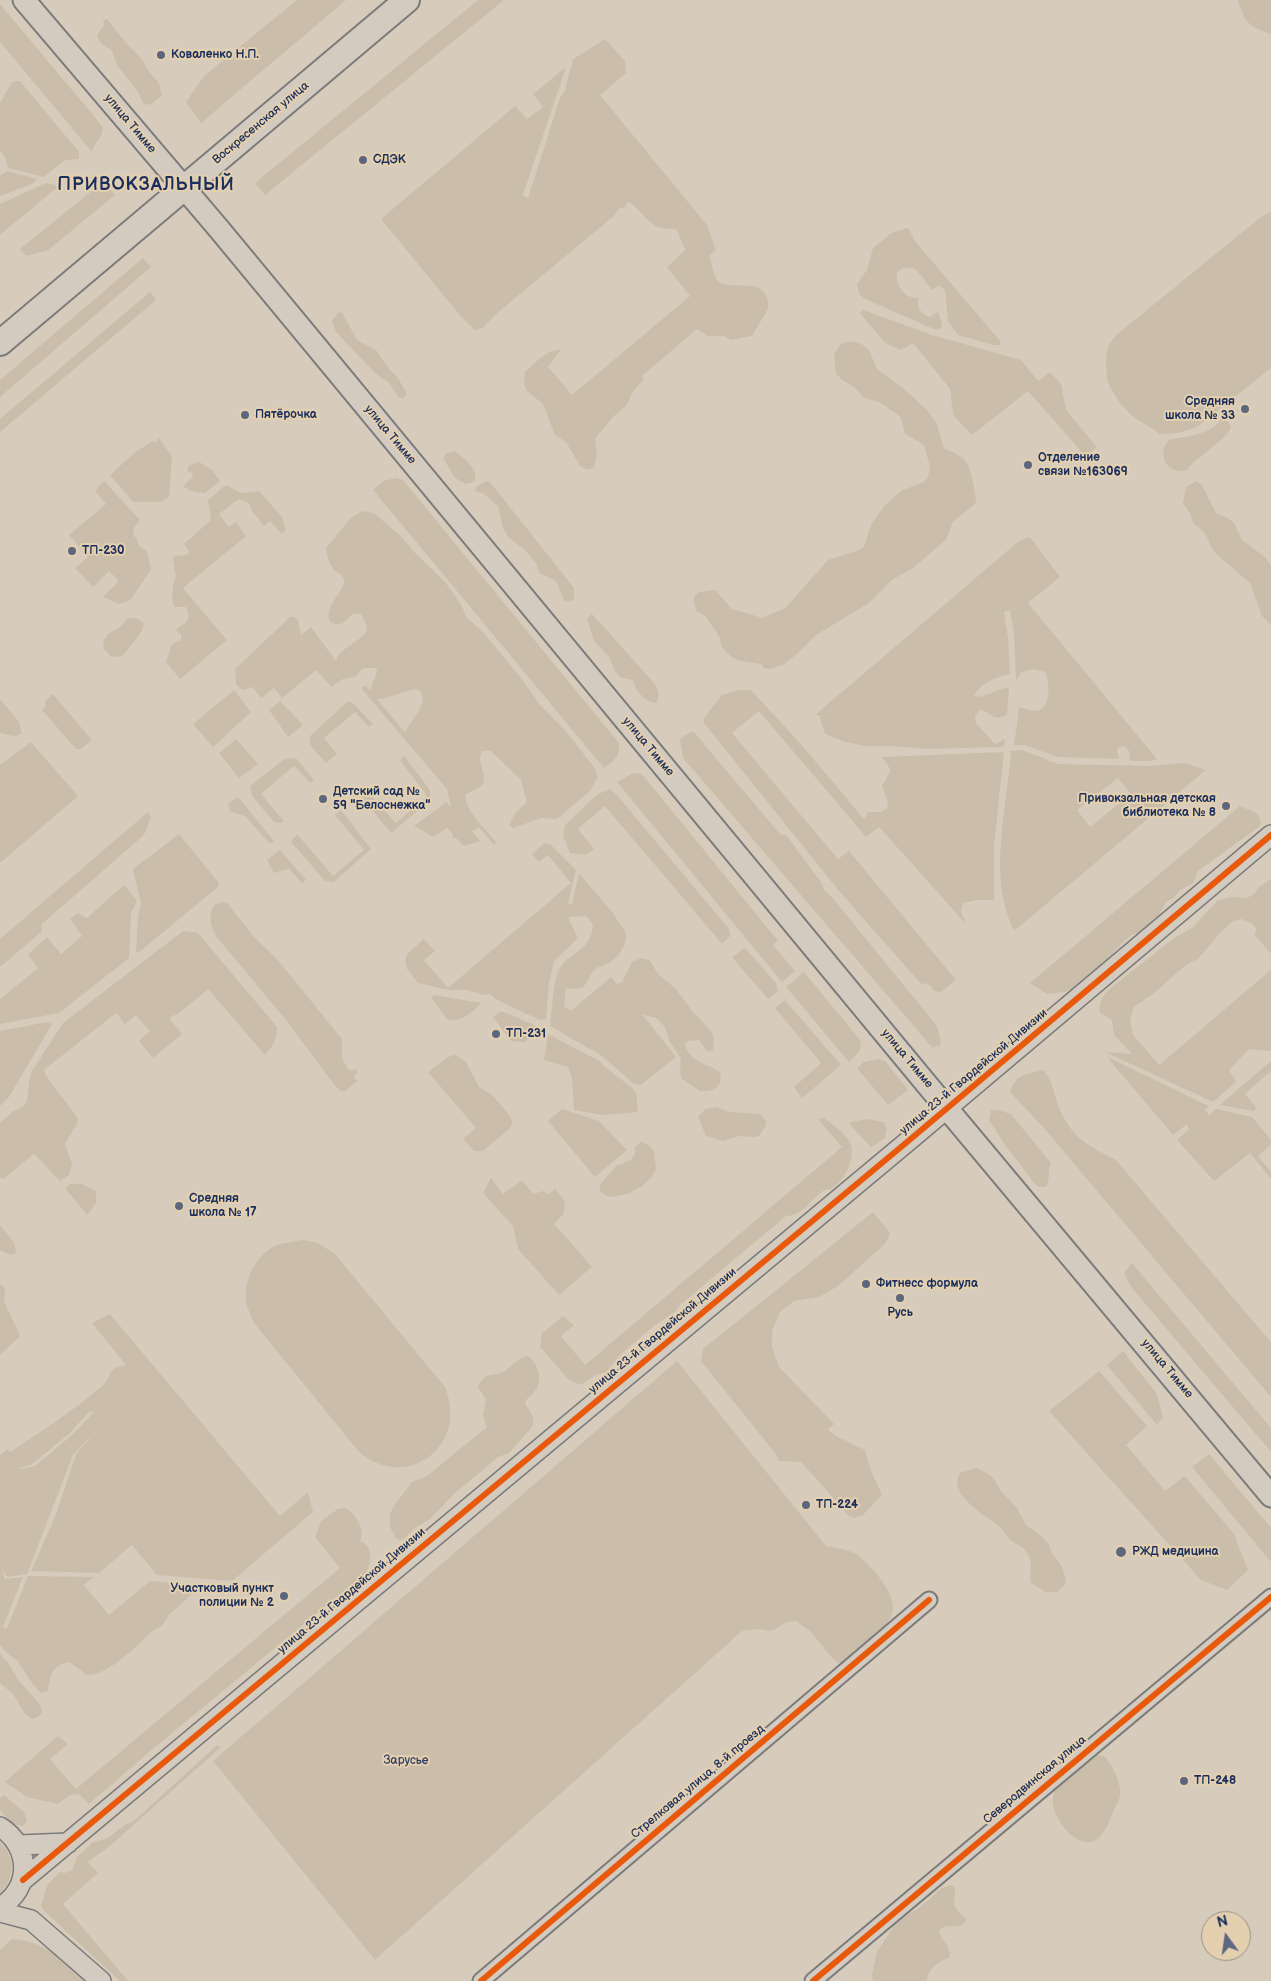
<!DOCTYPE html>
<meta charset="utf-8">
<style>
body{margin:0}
#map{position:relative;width:1271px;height:1981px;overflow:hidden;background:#d7ccbb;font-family:"Balsamiq Sans",sans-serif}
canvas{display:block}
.north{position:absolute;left:1201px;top:1911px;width:50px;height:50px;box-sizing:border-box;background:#e4d0ae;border:1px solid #94908e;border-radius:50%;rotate:346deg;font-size:14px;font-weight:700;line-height:20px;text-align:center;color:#1b2f5e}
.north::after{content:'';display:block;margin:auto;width:18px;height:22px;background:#5d667f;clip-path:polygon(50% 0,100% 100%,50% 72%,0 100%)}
</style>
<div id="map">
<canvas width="1271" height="1981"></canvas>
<div class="north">N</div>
</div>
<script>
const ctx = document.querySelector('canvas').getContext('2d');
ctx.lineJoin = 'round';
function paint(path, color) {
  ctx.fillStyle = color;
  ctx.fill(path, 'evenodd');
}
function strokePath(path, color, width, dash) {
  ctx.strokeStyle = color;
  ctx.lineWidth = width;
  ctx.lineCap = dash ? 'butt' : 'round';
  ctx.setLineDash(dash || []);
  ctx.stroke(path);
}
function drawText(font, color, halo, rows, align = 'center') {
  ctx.font = font + ' "Balsamiq Sans",sans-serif';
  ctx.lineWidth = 4;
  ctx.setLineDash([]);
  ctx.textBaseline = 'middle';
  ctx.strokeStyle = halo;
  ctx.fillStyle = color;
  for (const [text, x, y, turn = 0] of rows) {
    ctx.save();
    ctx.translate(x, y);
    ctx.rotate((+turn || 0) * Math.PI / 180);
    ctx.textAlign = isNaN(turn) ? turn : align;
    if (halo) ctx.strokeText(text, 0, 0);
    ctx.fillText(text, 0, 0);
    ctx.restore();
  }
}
const green = new Path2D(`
 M297,0h49l-145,123 -15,-21 18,-26z
 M478,0h26l-239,195 -10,-12z
 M1238,0h33v34c-21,-7 -27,-11 -33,-34z
 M0,4l103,123c0,11 -9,15 -11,25l-92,-110z
 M107,19l19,24 15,15 8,14 10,11 3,13 -12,9 -7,-2 -5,-11 -21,-27 -5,-14 -12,-9 -3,-7 7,-10 -1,-4z
 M605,39l20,22 1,12 -26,22 107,130 9,25 -6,5c1,7 3,20 8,26 10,12 53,-9 50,28l-16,27 -21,4 -7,-4h-17l-10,-7 -54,46v5l-10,11 -7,15 -12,10 -17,20 -2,3 2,15 -3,13 -7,3 -7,-4 -14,-24 -11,-7 -12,-31 -16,-13 -3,-7 1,-12c10,-9 22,-23 36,-22l-13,17 24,28 118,-99 -23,-29 18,-17 -8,-20c-7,-2 -12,0 -19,-3 -12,-6 -19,-19 -30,-26l-3,6 -7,2 -3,6 -119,99 -13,14 -8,2 -12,-11 -82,-100 134,-113 12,13 16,-12 -10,-13 33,-27 -43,128 5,3 32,-100 5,-8 8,-31z
 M17,81h3l59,71v7l-14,1 -21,17 -36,-9 -3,-11 -5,-6v-48l12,-21z
 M7,171l30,8 -5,5 -32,12v-20z
 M46,183l13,3 -59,49v-31z
 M107,184l8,11 -67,55 -22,6 -6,-7 74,-60z
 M1271,212v156l-74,59 -19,6 -18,1 -28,-18 -12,-13 -9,-14 -4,-9 -1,-22 2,-12 7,-10 147,-120z
 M906,228l3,1 6,12 85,100v4h-6l-36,-10 -10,-14 -3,-31 -7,-5 -5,5c-12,-9 -15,-32 -36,-18 -2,14 7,26 21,26 -1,10 3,16 12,19l8,-5 4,11 -1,5 -5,2 -71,-31 -6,-5 -2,-10 10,-14 6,-22 17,-14z
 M143,258l8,9 -151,130v-17z
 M150,292l6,8 -156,132v-13z
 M863,310l69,25 89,25 17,21 12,-9 11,12 5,26 31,37 -11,10 -58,-66 -56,44 -19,-20 -3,-26 -37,-46 -12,7 -16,-7 -25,-30z
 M342,312l15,28 20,11 13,19 8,8 9,16 -3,4h-5l-11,-16 -13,-9 -39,-41 -4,-11 6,-8z
 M846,342h11l6,3 6,5 8,19 26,19 24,22 9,12 8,26c6,3 16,7 21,12 6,6 11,35 11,43l-23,19 -7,18 -33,28 -21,12 -23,23 -53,32 -19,19 -13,10 -10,4 -5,1 -5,-1 -3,-4 -21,-3 -10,-5 -8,-9 -3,-11 -14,-20 -8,-5 -4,-10 2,-6 4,-3 16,-2 17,19 24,7 6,2 23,-10 43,-48 31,-10 5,-3 7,-22 13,-19 17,-15 23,-9 4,-5 2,-10 -6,-22 -19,-11 -4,-16 -4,-4 -18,-12 -15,-4 -10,-11 -13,-8 -5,-6 -2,-18 6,-10z
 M1221,419c6,1 8,3 10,8 -5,14 -34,29 -44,43 -19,6 -32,-16 -18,-30 17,-4 41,-4 52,-21z
 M159,438l13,18 -3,41 -7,5h-29l-23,-27 24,-22 19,-12 3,1z
 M454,451c9,6 25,18 21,30l-9,3 -11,-6 -12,-20 4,-5z
 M199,462l13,8 8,11 -15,12 -14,-2 -7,-4 1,-3 7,-6 1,-5 -6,-2 1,-5z
 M396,478l7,2 216,263c1,14 -4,17 -15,25l-231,-278 10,-9z
 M104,481l36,39 -6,8 -1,7 4,4 2,7 8,5 4,19 -21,30 -11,4 -16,-7 16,-16 -10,-10 -16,16 -18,-19 13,-11 -19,-22 37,-31 -11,-13z
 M486,481l4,1 84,106v11l-4,3 -6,-1 -8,-20 -17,-8 -3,-10 -11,-13 -17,-13 -5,-9 -5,-22 -14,-12 -9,-3 2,-5z
 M1196,481l6,4 14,28 10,4 8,6 8,17 23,17 6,8v60l-9,-9 -12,-33 -34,-29 -5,-8 -6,-13 -12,-10 -2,-8 -8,-12 3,-16z
 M224,486h4l13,7 18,-2 23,26 4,13 -4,4 -12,-13 -6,5 -12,-15 -3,-8 -10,-4 -20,15 10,13 7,-5 10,14 -63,52 44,52 -47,39 -14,-17 6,-18 9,-4v-6l-5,-3 1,-3 9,-5 3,-6 -3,-10h-11c-5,-8 -2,-19 -1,-27l2,-3 -3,-18 3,-4 6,1 8,-3 -6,-9 27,-24 -3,-20z
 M362,511l12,2 29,25 10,13 32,31 17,24 4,11 17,15 38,46 18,26 26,26 29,37 4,10 -8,14 -32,27 -3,1 -14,-1 -28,10 -4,-3 6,-12 12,-11 -6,-22 -30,-29h-9c-6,12 5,21 1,34l-18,10c2,19 20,33 31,47l-2,3 -15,-18 -7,4 8,10 -16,5 -8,-8h-3l-1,-5 -5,-5 -14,9 -19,-11 32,-24 5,5 -4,-18 -86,-101 4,-3 5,5 7,-18 -1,-4h-13l-8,9 -12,2 -12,8 -15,-17 -34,28 -8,-10 -13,10 -9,-11 -10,3 -6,-6 -1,-15 55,-52h5l3,3 3,15 10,-8 25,34c5,-15 23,-17 31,-31l-2,-8 -4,-8h-8c-9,8 -13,15 -24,7 -3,-19 15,-28 15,-40 0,-6 -6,-7 -10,-11 -5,-6 -7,-15 -8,-22l23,-28zM416,689c18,9 -6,33 -11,43l-28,-33c11,0 26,-8 39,-10z
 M1030,537l30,40 -32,26 129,156 -8,2h-19l-1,-10 -3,-4 -5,-1 -4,3 2,10 -61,-2 -34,-12h-10l5,-38c6,1 14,6 20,3 12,-4 11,-29 6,-38l-13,-3 -11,4 -5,8 -2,-47 -4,-24 -6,2 4,26 2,36c-12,2 -32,11 -36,22 9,4 23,-9 35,-8l-2,27c-16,7 -13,-2 -27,-5l-5,6 1,7 17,19 3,2 9,-5 -1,8 -79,2 -33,-3h-26l-21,-4 -20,-8 -6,-19h-4l204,-174z
 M592,614l63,70 4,10 -2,9c-11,0 -22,-12 -24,-23l-12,-2 -7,-8 -4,-12 -16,-17 -7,-23z
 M128,618h8l8,5c0,8 -15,26 -22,33l-11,1 -7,-8 -1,-8 5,-7 12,-7z
 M234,690l17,22 -38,35 -20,-23z
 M737,690h14l48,52 65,77 4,-7h12l7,-3 1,-7 -6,-16 9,-16 -9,-13 122,-5 -10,94v54h-17l-14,3 -2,8 5,13 -87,-97 -13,10 -107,-126 -27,22 106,126 11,-8 107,129 -15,12 -7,-1 -7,-8 -5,2 -83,-94 -135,-168 -1,-4 19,-24z
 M53,694l39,46 -11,9h-5l-34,-39 4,-5 -1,-4z
 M0,699l19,23 3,11c-8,6 -13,1 -22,0z
 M280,701l23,24 -15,12 -19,-27z
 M348,701l6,3 19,20 -4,3 -14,-15 -31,26 13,16 -11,9 -16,-18v-9z
 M693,731l87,103 7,2 36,49v4l8,7 102,125 5,7 3,17 -8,3 -2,-2 -248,-288 -3,-18 5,-5z
 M236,739l22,25 -19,14 -20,-25z
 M31,742l47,54 -78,67v-98z
 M1022,750l36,14 92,2 34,-3 22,7 -192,161c-27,-56 -7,-121 -3,-180zM1118,778l13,16 -41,33 -13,-17z
 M404,756l26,34v10l-39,33 -33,-40 6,-5 32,35 31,-27 -27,-36z
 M296,758l18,22 -4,3 -16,-17 -33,28 23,27 -2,2 -8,-1 -22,-26 -2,-10 34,-27z
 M633,773l9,1 136,167 -5,4 22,26 -13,11 -165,-200z
 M610,789l6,5 113,135 1,7 -8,8 -117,-138 -27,23 16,20 -8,6 -16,-2 -7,-17 2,-11 33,-31z
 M238,797l36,44 -4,3 -25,-28 -14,-4 -3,-8z
 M1240,806l18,8 3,8 -1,4 -62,45 -5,12 -14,8 -5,7 -8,4 -10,20 -8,9 -16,4 -7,5 -15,16 -4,7 -22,20 -19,9 -18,2 -17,-11z
 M341,810l30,39 -37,33 -9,-1 -34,-39 6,-8 36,42 31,-26 -29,-35z
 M148,812l3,5 -7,18 -103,90 1,6 -42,36v-28z
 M179,834l40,49 -1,4 -80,66 -2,-1 2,-35 3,-13 -8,-35z
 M544,843l6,1 26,26 -8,34h4l7,-31 35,41c3,8 13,15 12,23 -1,13 -11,24 -23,29 -3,1 -5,0 -7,3 -12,9 -5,24 -30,19l-2,17 2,3 6,2 39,-33 6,7 5,-2 10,-20 9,-4 8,2 10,15 17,14 17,23 19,20 2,9 -1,9 -4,2 -3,-2 -7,-10 -11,1 -3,3c4,18 22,19 35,28 4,14 -7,21 -20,19l-18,-12 -2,-7 1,-13 -11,-17 -5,-15 -9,-9 -14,-4 34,43 -35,28 -8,-2 -31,-27 -52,-30c2,-14 3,-42 8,-54 9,-22 32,-17 35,-47l-7,-9 -18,1 10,21 -24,23 -5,22 -3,36 -6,1 -43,-20 -7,-6 -6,1 -18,-5h-17l-31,-7 -11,-14 -2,-9 3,-7 16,-14 11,12 -11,9 24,28 123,-105 -23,-28 -9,7 -7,-8z
 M280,850l26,30 -4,3 -13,-14 -15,4 -7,-13z
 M1271,879v75l-17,-20 3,-4 -4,-6 -12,-5 -8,2 -13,12 -22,26 -11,5 -33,29 -20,14 -4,12 3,16 26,30 112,-95v81l-22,-2 -20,21 7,12 -23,20 -108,-50 27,2 -18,-19 -2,-15 -12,-7 -1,-4 3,-11 5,-7 67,-53 18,-10 26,-28 14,-3 15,1 7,-4 5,-7z
 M124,885l13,16 -6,12 -2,45 -70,55 -59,11v-25l38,-31 -10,-13 19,-18 14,17 21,-18 -12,-17 7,-6 10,5z
 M223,902l4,1 28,35 22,21 65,80c-1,13 -1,22 8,32l5,-2 3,3 -4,4 3,5 -12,10h-4l-5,-4 -50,-67 -70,-84c-6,-12 -8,-18 -2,-31z
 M183,931l15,2 79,94c0,13 -4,19 -12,28l-57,-66 -29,24 -10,5 13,16 -29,24 -14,-17 11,-10 -14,-16 -11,9 -9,-11 -72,57c3,12 26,34 33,48l1,4 -13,22 7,20 -3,11 -9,6 -26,-27 -31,25 -3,-1v-55l12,-11 13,-7c5,-11 2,-23 7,-34l31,-48z
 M745,948l31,35 2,8 -10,8 -36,-42z
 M804,972l57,69 -1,10 -11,11 -63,-75z
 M434,995l47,8c-10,10 -19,20 -34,16l-16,-22z
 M785,1000l56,65 -39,33 -8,-11 27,-24 -46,-55z
 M501,1011l31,13 7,5 -14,13 -14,-1 -18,-24z
 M47,1022l5,2 -43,73 -9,9v-75z
 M548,1034l53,28 3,4 27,21 5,6 2,19 -35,3 -29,-5 -2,-32 -4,-11 -24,-7z
 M456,1055l10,7 13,25 14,9 18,21 1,7 -2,4 -27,23h-9l-11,-12 13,-11 -48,-56 22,-16z
 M1107,1057l102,49 -4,4 4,5 7,-6 36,8 19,23v5l-13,11 13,16v7l-21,-26 -36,28 -37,-41 12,-11 -2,-5 -14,11z
 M879,1059l7,3 22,28 -20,15 -31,-37 7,-6z
 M1271,1061v10l-26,23 12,14 -4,3 -33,-6z
 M1043,1070c9,9 11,23 15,35 12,31 28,40 57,54l156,183v55l-228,-270 -33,-35c7,-19 15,-17 33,-22z
 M717,1107l11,5 32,2 6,7v4l-7,11 -4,1 -16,-1 -16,5 -17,-5 -8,-19 7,-8z
 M562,1109l37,12 28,29 -32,27 -47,-56z
 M991,1110h7l13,4 40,49c-3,8 -1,18 -5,24h-7l-4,-3 -30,-39 -16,-25z
 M824,1118c8,6 24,17 27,27 4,14 -6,34 -17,42 -4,3 -10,2 -14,6 -12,10 -17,22 -34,23l-106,89 -5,7 -21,14 -32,27 -16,19 -10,3 -15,10 -12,-5 -29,-33 2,-14 21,-17 11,9 -13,11 24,29 257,-218 -24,-28z
 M868,1119l15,3 4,6 -2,10 -14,9 -22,-23 1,-2z
 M642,1141l11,8 1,3 2,17 -4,8 -10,9 -14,8 -18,3 -10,-5v-7l16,-19 15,-6 4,-6v-7z
 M491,1178l12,16 19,-14 11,14 10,-3 6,4 6,-7 10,14 -1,11 -10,11 38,43 -33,28 -41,-46 -5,-23 -30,-33z
 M70,1184h12l14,7v12l-9,12 -22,-27z
 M873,1212l17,21 -4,10 -48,43 -19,11 -25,4 -14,11 -8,19v15l7,21 55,57 -6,6 10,7 27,13 5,18 12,27 -19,20 -8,3 -6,-2 -48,-54 -22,-1 -4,-8 -74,-92 2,-12z
 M0,1225l15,19 1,9 -5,2 -11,-5z
 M303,1240l15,3 17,11 110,133c24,60 -38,105 -86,65l-105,-129c-3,-7 -7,-15 -8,-22 -3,-22 12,-50 34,-57 7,-2 16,-3 23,-4z
 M1132,1263l139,165v24l-140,-165 -7,-14z
 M0,1284l5,4 -1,13 16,35 -20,19z
 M110,1314l170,202 28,-24 5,20 -81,69 -75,-6 -25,-30 -33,28 -68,-2 24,-54 21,-63 22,-26 -25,27 -46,119 -20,3 -5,-8 3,10 18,-2 -20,50 4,1 21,-52 66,1 -10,8 25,30 41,-34 52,4 -33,30 -7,11 -7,3c-17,15 -45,46 -68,46l-18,-13c-16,3 -19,13 -21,28l-7,3 -9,-10 -15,-23 -8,-5 -9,-10v-190l7,-6 3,3c32,-21 63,-41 92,-66 13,-12 2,-17 24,-21l-34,-42zM90,1411l6,2h-3l-21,22 -37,31 -15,3 -1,-1 12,-3 38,-31z
 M1123,1351l34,43 6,23 -6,8 -50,-60z
 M528,1356c11,8 15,24 7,35 -3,5 -8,6 -10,12 4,8 12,15 7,24l-23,26 -11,4 -44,37 -24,25 -14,8 -12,12 -5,1 -3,-2 -6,-11v-13l3,-7 19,-25 15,-6 60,-49 -4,-11 3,-16 -8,-13c2,-4 4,-8 7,-10 5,-3 11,-2 16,-4 10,-5 15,-15 27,-17z
 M677,1361l149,185c7,1 24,4 30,8 14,10 43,41 36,60 -8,20 -32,35 -48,49h-6l-5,-4 -23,-28 -14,-10 -12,2 -8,6 -5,2 -11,-2 -18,2 -367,329 -162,-199z
 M1099,1371l48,55 -21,19 39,46 20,-15 49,58 14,36 -21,20 -26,-10 -152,-169z
 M1209,1454l62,74v34l-79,-95z
 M977,1468l15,8 9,15 16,17 9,17 15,11 8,9 2,6 11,16 4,14 -1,4 -8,7h-12l-14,-9c-2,-11 3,-20 -4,-30 -4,-6 -9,-8 -15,-12 -5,-3 -6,-8 -10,-12 -13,-12 -58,-35 -41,-57z
 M346,1508c10,7 20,21 14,33 14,6 11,19 7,31l-213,176 -65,56 -10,-10 -9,1 -12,9 -31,-7 -22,-15 53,-46 10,8 -18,15 26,30 264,-221 -25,-31 6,-16 17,-12z
 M0,1654l9,10 10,17 22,25 1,7 -4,4 -6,2c-10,-6 -11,-13 -17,-22 -4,-6 -10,-9 -15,-14z
 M217,1745l4,2 -110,98 -23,17 10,11 -35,31 65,77h-8l-76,-70 -3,-5 6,-21 13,-13 5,1 7,-3 5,-13 16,-15 13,-3 19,-14 9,-4z
 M1097,1755l7,1c10,10 22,35 13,48 -6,11 -9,24 -17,33 -20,20 -51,-21 -47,-41 2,-10 14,-19 22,-26 7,-6 13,-12 22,-15z
 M4,1795l20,17 3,9 -4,5 -11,-2 -12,-14v-12z
 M0,1842c16,15 15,36 0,51z
 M951,1885l4,3c0,20 -5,15 11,31l-2,5c-8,5 -17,-1 -25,6 2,11 14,17 10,28 -10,3 -22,11 -22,23h-54l-1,-6 5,-23 17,-26 6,-7 19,-11 23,-20z
 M12,1939c32,1 52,22 75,42h-87v-31z`);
const minor = new Path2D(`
 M481,1981l448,-381
 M813,1981l458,-384`);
const tertiary = new Path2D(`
 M0,1827c31,19 32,62 0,80
 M19,1845l49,-2
 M23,1880l890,-743 358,-302
 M0,1912l31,8 70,61`);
const secondary = new Path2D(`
 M24,0l195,229 710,858 342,409`);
const primary = new Path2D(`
 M0,343l407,-343`);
const cycleway = new Path2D(`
 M23,1880l890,-743 358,-302
 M481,1981l448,-381
 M813,1981l458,-384`);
const markers = [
 [161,55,5,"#5d667f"],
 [363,160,5,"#5d667f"],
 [1245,409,5,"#5d667f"],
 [245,415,5,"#5d667f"],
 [1028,465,5,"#5d667f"],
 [72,551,5,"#5d667f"],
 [323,799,5,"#5d667f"],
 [1226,806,5,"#5d667f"],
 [496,1034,5,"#5d667f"],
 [179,1206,5,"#5d667f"],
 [866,1284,5,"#5d667f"],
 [900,1298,5,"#5d667f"],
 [806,1505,5,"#5d667f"],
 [1121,1552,6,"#5d667f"],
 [284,1596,5,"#5d667f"],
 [1184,1781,5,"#5d667f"]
];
const poiNames = [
 ["Коваленко Н.П.",171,55],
 ["СДЭК",373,160],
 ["Средняя",1235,402,"right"],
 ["школа № 33",1235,416,"right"],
 ["Пятёрочка",255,415],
 ["Отделение",1038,458],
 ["связи №163069",1038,472],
 ["ТП-230",82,551],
 ["Детский сад №",333,792],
 ["59 \"Белоснежка\"",333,806],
 ["Привокзальная детская",1216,799,"right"],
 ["библиотека № 8",1216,813,"right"],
 ["ТП-231",506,1034],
 ["Средняя",189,1199],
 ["школа № 17",189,1213],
 ["Фитнесс формула",876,1284],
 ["Русь",900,1313,"center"],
 ["ТП-224",816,1505],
 ["РЖД медицина",1132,1552],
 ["Участковый пункт",274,1589,"right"],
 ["полиции № 2",274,1603,"right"],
 ["ТП-248",1194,1781]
];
const streetNames = [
 ["Воскресенская улица",261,123,-40],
 ["улица Тимме",130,124,50],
 ["улица Тимме",390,435,50],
 ["улица Тимме",648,747,50],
 ["улица Тимме",907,1059,50],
 ["улица 23-й Гвардейской Дивизии",974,1072,-40],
 ["улица 23-й Гвардейской Дивизии",663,1331,-40],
 ["улица Тимме",1167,1369,50],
 ["улица 23-й Гвардейской Дивизии",352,1591,-40],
 ["Северодвинская улица",1035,1780,-40],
 ["Стрелковая улица, 8-й проезд",698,1782,-40]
];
const parkNames = [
 ["Зарусье",406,1761]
];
const districtNames = [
 ["ПРИВОКЗАЛЬНЫЙ",146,185]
];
paint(green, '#cabeab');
strokePath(minor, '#7c7b7c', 19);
strokePath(tertiary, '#7c7b7c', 22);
strokePath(secondary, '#7c7b7c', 25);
strokePath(primary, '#7c7b7c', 28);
strokePath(minor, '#d3cbbf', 15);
strokePath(tertiary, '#d3cbbf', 19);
strokePath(secondary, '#d3cbbf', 21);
strokePath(primary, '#d3cbbf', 24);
strokePath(cycleway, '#e8590c', 6);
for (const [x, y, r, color] of markers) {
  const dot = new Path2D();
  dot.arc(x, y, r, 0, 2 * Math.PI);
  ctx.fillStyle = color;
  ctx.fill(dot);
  strokePath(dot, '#e4d0ae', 2);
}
drawText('bold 12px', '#1b2f5e', '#e4d0ae', poiNames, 'left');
drawText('12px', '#1b2f5e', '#e4d0ae', streetNames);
drawText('12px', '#2c3d65', '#e4d0ae', parkNames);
ctx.letterSpacing = '1px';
drawText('bold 18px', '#1b2f5e', '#e4d0ae', districtNames);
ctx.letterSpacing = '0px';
</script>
